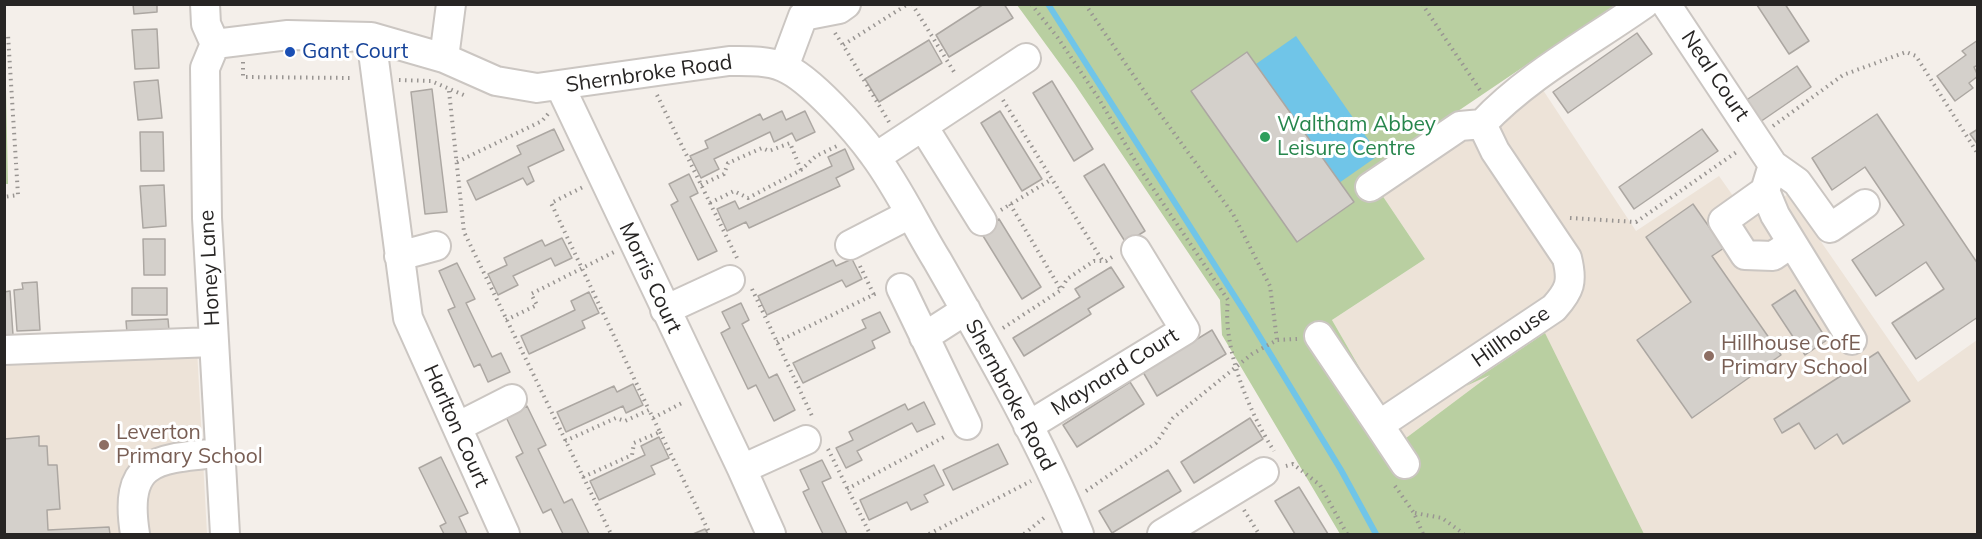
<!DOCTYPE html>
<style>
body{margin:0}
#map{position:relative;width:1982px;height:539px;overflow:hidden;background:#f4efea;font-family:Mulish,sans-serif}
canvas{display:block}
.frame{position:absolute;inset:0;border:6px solid #272524;pointer-events:none}
</style>
<div id="map">
<canvas width="1982" height="539"></canvas>
<div class="frame"></div>
</div>
<script>
const ctx = document.querySelector('canvas').getContext('2d');
ctx.lineJoin = 'round';
function paint(path, color) {
  ctx.fillStyle = color;
  ctx.fill(path, 'evenodd');
}
function strokePath(path, color, width, dash) {
  ctx.strokeStyle = color;
  ctx.lineWidth = width;
  ctx.lineCap = dash ? 'butt' : 'round';
  ctx.setLineDash(dash || []);
  ctx.stroke(path);
}
function drawText(font, color, halo, rows, align = 'center') {
  ctx.font = font + ' Mulish,sans-serif';
  ctx.lineWidth = 6;
  ctx.setLineDash([]);
  ctx.textBaseline = 'middle';
  ctx.strokeStyle = halo;
  ctx.fillStyle = color;
  for (const [text, x, y, turn = 0] of rows) {
    ctx.save();
    ctx.translate(x, y);
    ctx.rotate((+turn || 0) * Math.PI / 180);
    ctx.textAlign = isNaN(turn) ? turn : align;
    if (halo) ctx.strokeText(text, 0, 0);
    ctx.fillText(text, 0, 0);
    ctx.restore();
  }
}
const built = new Path2D(`
 M1543,90l93,141 83,-55 31,44 38,-26 130,188 59,-42v194h-386l-97,-162 -92,69 -70,-121 93,-61 -45,-67z
 M197,349l10,185h-202l-1,-178z`);
const green = new Path2D(`
 M1017,5h598l-231,156 -4,31 45,67 -93,61 70,121 88,-66 -24,11 79,-53 99,201h-304l-118,-199 -2,-35 -146,-217z
 M5,41l3,143h-4z`);
const water = new Path2D(`
 M1296,36l83,119 -40,28 -83,-119z`);
const stream = new Path2D(`
 M1048,4l198,310 95,156 35,64`);
const building = new Path2D(`
 M133,4h24v8l-23,2z
 M984,4h20l9,14 -64,39 -13,-22z
 M1785,4l24,37 -20,13 -32,-49z
 M157,29l2,39 -24,1 -3,-39z
 M1637,33l15,21 -84,59 -15,-21z
 M929,40l13,23 -63,39 -14,-23z
 M1978,40v25l-4,2 4,9 -9,7 4,5 -18,13 -18,-25 29,-21 -4,-4z
 M1247,52l107,150 -57,40 -106,-151z
 M1797,66l14,21 -51,35 -15,-21z
 M158,80l4,38 -24,2 -4,-38z
 M1052,81l41,68 -19,12 -41,-68z
 M432,89l15,123 -22,2 -14,-122z
 M782,111l4,9 19,-9 10,21 -19,9 -4,-8 -18,9 -4,-10 -56,27 5,10 -18,9 -11,-22 18,-8 -3,-7 55,-27 3,6z
 M1000,111l42,68 -20,12 -41,-68z
 M1877,114l101,150v53l-62,42 -24,-36 52,-34 -18,-27 -50,34 -24,-36 52,-35 -39,-58 -33,23 -20,-32z
 M554,129l10,21 -36,17 6,14 -7,4 -4,-7 -47,22 -9,-19 54,-27 -4,-8z
 M1702,129l16,22 -84,58 -15,-22z
 M1978,129v16l-8,-11z
 M140,132h23l1,39h-23z
 M845,149l9,20 -18,9 4,8 -91,42 -3,-6 -19,9 -10,-22 18,-8 4,8 93,-43 -4,-9z
 M1104,164l41,67 -19,12 -42,-67z
 M689,174l9,19 -8,4 27,54 -19,9 -27,-55 7,-4 -9,-17z
 M164,185l2,41 -23,2 -3,-42z
 M1693,204l31,44 -12,8 69,99 -89,63 -55,-78 54,-38 -45,-65z
 M999,219l42,68 -19,12 -42,-68z
 M562,238l10,20 -17,8 -4,-8 -38,18 5,9 -20,10 -10,-21 19,-9 -3,-7 38,-18 3,6z
 M143,239h22v36h-21z
 M852,259l10,20 -16,8 -4,-7 -75,35 -9,-19 75,-36 3,6z
 M457,263l18,36 -9,4 26,54 9,-4 9,19 -22,10 -8,-18 -6,3 -26,-57 7,-3 -16,-36z
 M1111,267l13,20 -36,22 3,5 -67,42 -11,-18 67,-41 -5,-8z
 M37,282l3,48 -23,1 -3,-41 9,-1 -1,-6z
 M132,288h35v27h-35z
 M1795,290l32,50 -22,15 -33,-50z
 M10,291l3,44h-9v-43z
 M589,292l10,21 -17,8 3,7 -56,26 -8,-18 54,-26 -4,-9z
 M741,303l8,17 -7,4 27,54 8,-4 18,36 -21,11 -18,-36 -8,4 -27,-56 9,-5 -8,-16z
 M880,312l10,20 -18,9 3,7 -72,35 -10,-20 73,-35 -4,-8z
 M168,319l2,23 -42,3 -2,-24z
 M1212,330l14,24 -69,42 -14,-24z
 M1878,352l32,49 -67,43 -6,-10 -22,15 -16,-26 -17,10 -8,-14z
 M1130,382l14,22 -67,43 -14,-22z
 M633,384l10,21 -17,8 -3,-7 -57,26 -9,-20 57,-26 3,6z
 M924,402l11,22 -18,8 -5,-9 -55,28 5,9 -16,8 -10,-20 17,-8 -4,-8 56,-28 3,6z
 M527,406l19,39 -8,4 26,54 8,-4 17,35h-26l-12,-25 -8,4 -27,-56 7,-4 -17,-36z
 M1250,418l13,21 -69,44 -13,-21z
 M39,436v10h8l1,19h9l3,44 -13,1 1,20 61,-3 1,7h-106v-95z
 M659,437l10,21 -18,8 4,8 -56,26 -9,-19 55,-26 -4,-9z
 M998,444l10,20 -55,26 -10,-20z
 M441,457l27,56 -9,4 8,17h-23l-4,-8 6,-3 -27,-55z
 M822,460l9,18 -9,4 25,52h-24l-20,-42 6,-3 -9,-19z
 M934,465l10,20 -20,10 4,7 -17,8 -4,-8 -38,18 -9,-20z
 M1168,470l13,21 -69,42 -13,-22z
 M1299,487l29,47h-33l-20,-33z
 M705,529l3,5h-15z`);
const path = new Path2D(`
 M912,4l44,71
 M1031,4l27,34 41,61 41,70 88,131c-6,47 21,112 46,151
 M1085,4l70,103 78,107 37,72 7,54
 M1422,4l60,89
 M835,33l8,12
 M4,35h4l10,160 -14,2
 M243,62v15l109,1
 M399,80l32,1 35,15
 M449,91l15,141 147,302
 M657,95l80,163
 M1003,100l99,160
 M889,122l-46,-77 65,-41
 M1773,126l70,-51 63,-23 10,4 62,98
 M457,162l85,-41 6,-7
 M701,185l23,-11 4,-11 34,-15 7,3 21,-8 11,27
 M710,203l24,-12 14,7 53,-28 15,-14 21,-10
 M1010,204l51,86
 M1001,210l51,-31
 M1570,218l66,4 102,-71
 M860,266l14,29
 M752,289l61,129
 M506,320l31,-15 -6,-11 83,-42
 M1003,328l58,-38 6,-11 27,-18h12l9,-6
 M777,342l102,-50
 M653,418l31,-16
 M660,432l50,102
 M565,441l51,-23 9,3 24,-11 -98,-207 32,-16
 M828,449l42,85
 M1286,466l7,-2 27,21 27,49
 M583,477l49,-22 2,-12 26,-11 -11,-22
 M1395,486l19,27 9,21
 M847,489l99,-53
 M1086,491l70,-48 17,-25 79,-64 25,-14 20,-1
 M1244,510l15,24
 M1415,513l27,5 22,16
 M929,534l102,-53
 M1024,534l21,-17`);
const minor = new Path2D(`
 M205,4l1,20 9,20 -10,24 2,150 18,316
 M1666,4l107,161 -8,26 10,24 77,125
 M371,37l37,281 97,216
 M215,44l73,-9 83,2 73,21 52,23 41,7 192,-27c18,0 37,-1 54,6 27,11 74,64 91,88 24,32 42,71 63,105 51,89 103,179 142,274
 M444,58l7,-54
 M784,67l19,-51 36,-7 7,-5
 M560,86l182,383 64,-29
 M924,128l58,93
 M876,157l150,-99
 M1773,165l24,17 33,46 35,-24
 M1370,187l90,-61 22,-2
 M1765,191l-42,30 22,34 28,1 19,-13
 M850,245l60,-31
 M399,256l37,-10
 M901,288l66,137
 M665,310l65,-30
 M1319,336l60,89 175,-117c16,-18 19,-26 13,-50l-72,-107 -13,-27c45,-48 108,-82 162,-120
 M924,337l42,-27
 M4,350l209,-8
 M1379,425l26,39
 M1028,426l157,-96 -49,-80
 M457,427l55,-28
 M742,469l29,65
 M135,534c-12,-75 21,-75 84,-81
 M1162,534l102,-62`);
const markers = [
 [290,52,6,"#1a4fb4"],
 [1265,137,6,"#2e9e5b"],
 [1709,356,6,"#8d6e63"],
 [104,445,6,"#8d6e63"]
];
const transitNames = [
 ["Gant Court",302,52]
];
const streetNames = [
 ["Shernbroke Road",649,74,-8],
 ["Neal Court",1715,76,56],
 ["Honey Lane",210,268,-93],
 ["Morris Court",650,278,65],
 ["Hillhouse",1511,337,-35],
 ["Maynard Court",1115,372,-32],
 ["Shernbroke Road",1010,395,62],
 ["Harlton Court",456,426,66]
];
const leisureNames = [
 ["Waltham Abbey",1277,125],
 ["Leisure Centre",1277,149]
];
const educationNames = [
 ["Hillhouse CofE",1721,344],
 ["Primary School",1721,368],
 ["Leverton",116,433],
 ["Primary School",116,457]
];
paint(built, '#ede3d8');
paint(green, '#b9cfa1');
paint(water, '#70c5e8');
strokePath(stream, '#70c5e8', 6);
paint(building, '#d4d0cb');
strokePath(building, '#aca7a2', 1.5);
strokePath(minor, '#cbc6c2', 32);
strokePath(path, '#999592', 4, [1.5, 4.5]);
strokePath(minor, '#fff', 28);
for (const [x, y, r, color] of markers) {
  const dot = new Path2D();
  dot.arc(x, y, r, 0, 2 * Math.PI);
  ctx.fillStyle = color;
  ctx.fill(dot);
  strokePath(dot, '#fff', 2);
}
drawText('21px', '#164399', '#fff', transitNames, 'left');
drawText('21px', '#272524', '#fff', streetNames);
drawText('21px', '#27864d', '#fff', leisureNames, 'left');
drawText('21px', '#785e54', '#fff', educationNames, 'left');
</script>
